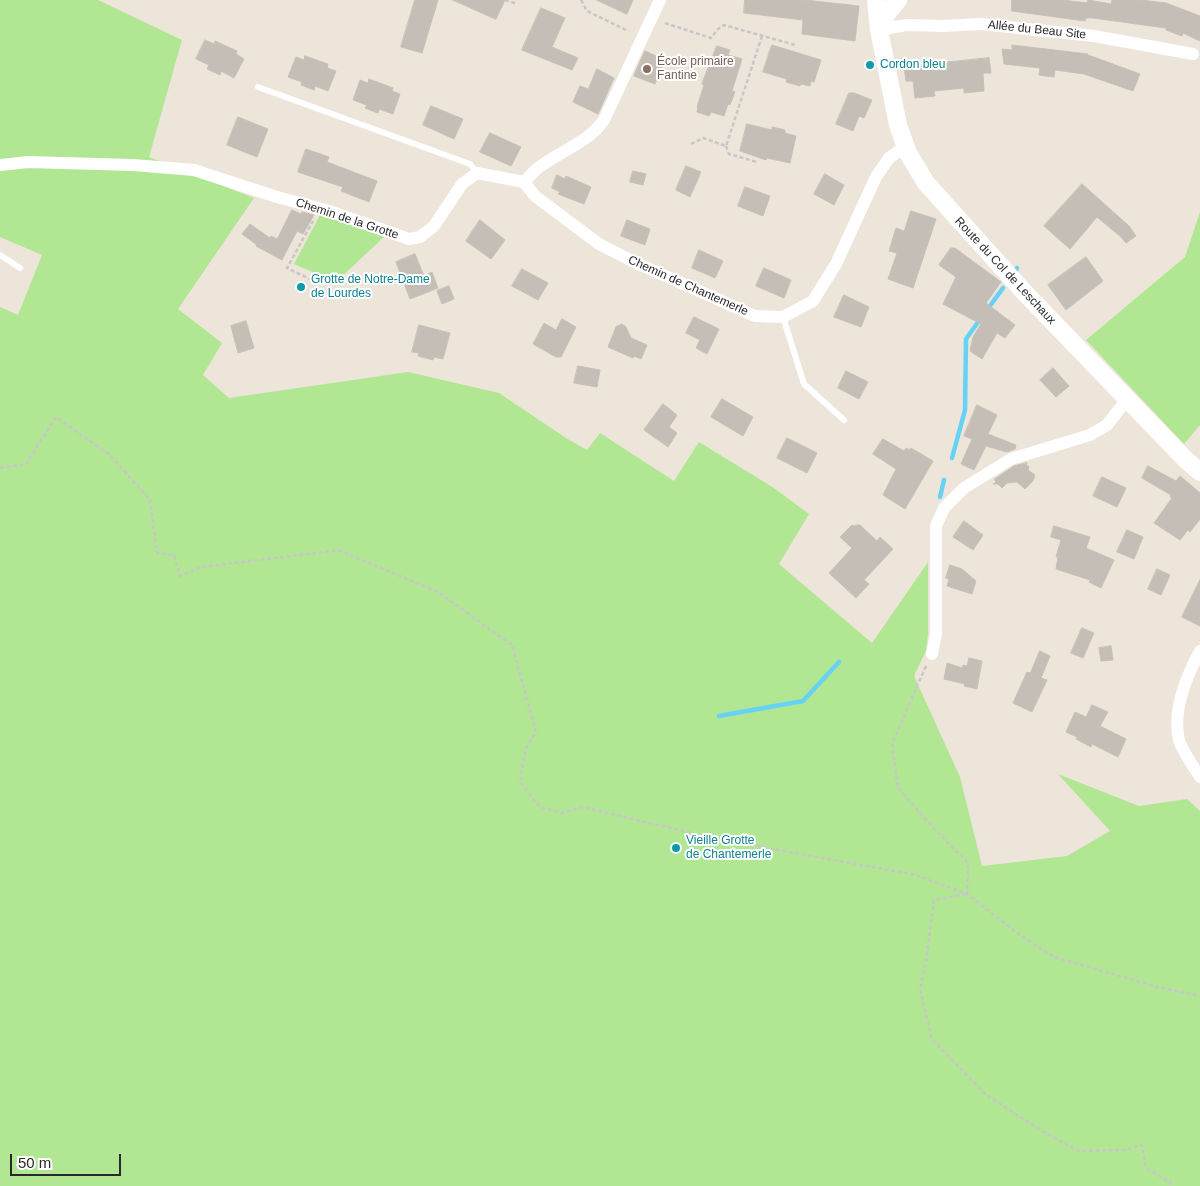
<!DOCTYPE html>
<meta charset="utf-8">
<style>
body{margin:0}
#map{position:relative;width:1200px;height:1186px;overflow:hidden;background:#ede4da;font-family:Helvetica,sans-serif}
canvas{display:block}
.scale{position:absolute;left:10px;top:1154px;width:111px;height:22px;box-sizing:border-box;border:2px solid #292929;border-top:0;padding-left:6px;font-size:15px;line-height:18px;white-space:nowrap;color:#292929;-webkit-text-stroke:4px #fff;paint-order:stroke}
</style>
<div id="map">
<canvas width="1200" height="1186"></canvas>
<div class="scale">50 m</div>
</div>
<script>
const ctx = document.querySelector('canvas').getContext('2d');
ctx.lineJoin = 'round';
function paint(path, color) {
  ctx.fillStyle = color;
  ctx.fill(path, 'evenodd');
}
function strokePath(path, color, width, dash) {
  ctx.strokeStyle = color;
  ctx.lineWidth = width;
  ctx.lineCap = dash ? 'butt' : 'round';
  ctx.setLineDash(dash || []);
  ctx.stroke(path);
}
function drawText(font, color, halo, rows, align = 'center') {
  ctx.font = font + ' Helvetica,sans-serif';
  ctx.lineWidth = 4;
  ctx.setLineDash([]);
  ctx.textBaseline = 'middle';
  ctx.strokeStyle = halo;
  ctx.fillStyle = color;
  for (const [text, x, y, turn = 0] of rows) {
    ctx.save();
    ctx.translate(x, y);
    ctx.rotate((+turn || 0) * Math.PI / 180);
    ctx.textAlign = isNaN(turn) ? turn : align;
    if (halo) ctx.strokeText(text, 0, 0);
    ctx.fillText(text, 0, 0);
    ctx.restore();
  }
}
const green = new Path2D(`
 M0,0h98l84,40 -33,117 105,41 -76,111 44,34 -19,32 26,23 179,-26 91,21 67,45 21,12 13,-17 74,48 25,-39 75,46 35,26 -30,50 93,79 56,-81v72l-2,17 -12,25 46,101 22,89 85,-10 43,-25 -52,-57 81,32 48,-7 13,12v375h-1200v-879l18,8 24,-60 -42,-18z
 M1200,212v213l-16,19 -98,-104 99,-83z
 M320,215l66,20 -50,47 -42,-18z`);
const stream = new Path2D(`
 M1016,270l1,-2
 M987,310l16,-22
 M952,458l13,-48 1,-71 15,-21
 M940,497l4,-17
 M719,716l84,-15 36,-39`);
const building = new Path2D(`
 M415,0h23l-16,53 -21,-6z
 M453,0h52l-9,19z
 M597,0h36l-6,14z
 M745,0h60l54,6 -4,35 -53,-7 1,-14 -59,-7z
 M1012,0h51l24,3 1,-3 23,4 1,-4h29l25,3 34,13v25l-17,-8 -1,3 -16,-6v-2l-73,-10h-7l-1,3 -73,-10z
 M541,8l24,10 -13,29 26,11 -6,12 -50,-20z
 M205,40l9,4 1,-3 22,10 -1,3 8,5 -10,19 -13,-7 -1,4 -13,-6 2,-4 -13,-6z
 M772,45l49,15 -7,22 -3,-1 -1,5 -9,-2 -1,2 -14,-4 1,-3 -24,-7z
 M1012,45l76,9v1l52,19 -7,17 -49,-17 -29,-4 -1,7 -15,-2 1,-7 -36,-4 -2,-15 10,1z
 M717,46l13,4 -2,5 14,4 -10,32 3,1 -5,13 -2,-1 -4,12 -13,-4 -2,4 -12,-4 1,-5h-1l7,-22 -2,-1z
 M645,51l20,9 -10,24 -21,-8z
 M305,56l23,8 -1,4 9,3 -8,20 -13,-5 -1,4 -13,-5 1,-3 -14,-5 8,-20 8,3z
 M989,58l2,15h-8l1,18 -20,2v-5l-30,3 1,5 -20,2 -2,-17h-7l-2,-14z
 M597,69l17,9 -16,36 -25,-12 7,-16 8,3z
 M369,79l24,9 -1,3 8,3 -7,20 -14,-5 -1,4 -13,-5 2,-3 -14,-5 7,-20 8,3z
 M849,93h5l18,7 -8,18 -5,-2 -6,15 -17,-7z
 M431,106l32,13 -9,20 -31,-14z
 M238,117l30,12 -11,28 -30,-12z
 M747,124l25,6v-3l13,3v3l11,3 -6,27 -23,-5 -1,2 -26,-9z
 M490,133l31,14 -10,19 -31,-14z
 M306,149l23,8 -2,5 50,19 -8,21 -28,-11 2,-4 -45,-15z
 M686,166l15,6 -11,25 -14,-7z
 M633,171l13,3 -3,11 -13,-3z
 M825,174l19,11 -10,20 -20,-11z
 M557,175l8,4 1,-3 25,11 -7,17 -26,-10 2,-2 -8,-4z
 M1082,184l47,42 7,10 -10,7 -5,-6 -24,-20 -27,32 -26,-23z
 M745,187l25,9 -7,20 -25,-10z
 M292,210l9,4 1,-2 12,3 -11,19 -6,-3 -15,29 -26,-14 1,-1 -15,-11 8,-10 20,14 1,-2 6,3z
 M911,211l25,8 -23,69 -25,-9 9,-26 -8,-2 7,-23 8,3z
 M480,220l25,20 -14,19 -25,-18z
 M627,220l23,9 -5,16 -24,-9z
 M951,248h4l46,34 -15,21 29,22 -10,13 -8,-5 -15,26 -12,-8 3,-14 8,-13 -38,-20 13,-27 -17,-12z
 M699,250l24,11 -8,17 -23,-10z
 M415,254l9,22 8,-4 6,16 -28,11 -14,-37z
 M1086,257l17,24 -37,29 -18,-25z
 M764,268l27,12 -7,18 -28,-12z
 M522,269l26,14 -10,17 -26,-14z
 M449,286l5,13 -12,5 -5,-13z
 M844,295l25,12 -8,20 -27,-10z
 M694,317l25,12 -12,25 -11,-6 4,-8 -14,-7z
 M562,319l14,8 -15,30h-5l-23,-13 11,-21 12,7z
 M246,321l8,27 -16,5 -7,-27z
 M622,324l4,3 5,11 16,7 -6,14 -7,-3 -1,2 -25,-11 8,-20z
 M419,325l31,8 -7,26 -9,-2 -1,3 -15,-4 1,-3 -7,-1z
 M578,366l22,4 -3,17 -23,-4z
 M1053,368l16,18 -13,11 -16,-17z
 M846,371l22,11 -9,17 -21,-11z
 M722,399l31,18 -10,19 -32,-19z
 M663,404l14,11 -8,12 8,6 -9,14 -24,-17z
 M977,405l20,10 -9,19 28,11 -1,4 -8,3 -21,-6 -12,24 -13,-6 11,-25 -8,-3z
 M787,438l30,15 -10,20 -30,-15z
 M883,439l21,12 2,-3 4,2 1,-2 22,13 -28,48 -22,-14 13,-26 -23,-15z
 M1027,463l-1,3h3l-1,4 7,5 -2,6 -8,8 -8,-7 -10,1 -5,5 -4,-4h-5l3,-2 -2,-3 2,-1 18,-12z
 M1148,466l28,15 4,-5 20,17v26l-10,13 -2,-2 -8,10 -26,-17 18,-25 -2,-1 1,-2 -29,-17z
 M1102,477l24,11 -9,19 -24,-11z
 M964,521l19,14 -10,15 -20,-13z
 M860,525l17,16 3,-4 13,12 -29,31 5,4 -13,14 -27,-25 23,-25 -12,-11 11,-11z
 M1054,526l36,11 -4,11 28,12 -13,28 -12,-6 1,-2 -34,-11 2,-12h-2l5,-17 -10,-3z
 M1127,530l16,7 -9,22 -17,-7z
 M950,565l12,4 14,12 -4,13 -25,-8 2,-7 -3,-1z
 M1157,569l13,6 -9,20 -13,-6z
 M1200,580v46l-18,-9z
 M1082,628l12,5 -11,25 -12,-5z
 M1111,646l2,14 -12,1 -2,-13z
 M1040,651l10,5 -9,22 6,2 -15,32 -19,-9 14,-31 3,1z
 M969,658l13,3 -5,28 -13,-3 1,-2 -21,-5 3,-16 15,5 1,-3 4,1z
 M1092,705l16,7 -8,14 26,13 -8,18 -26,-13 -1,3 -15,-8 1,-2 -11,-5 9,-20 11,5z`);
const path = new Path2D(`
 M505,0l9,3 1,-3
 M581,0l6,11 39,19
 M665,23l46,15 7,-9 6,-4 71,20
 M691,144l12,-6 23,8 36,-110
 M726,146l3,8 28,8
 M312,280l-25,-12 26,-47
 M0,468l26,-4 30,-47 54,38 40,45 7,53 17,2 6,21 21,-9 137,-17 100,42 74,53 24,87 -10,16 -6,34 20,25 22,6 20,-6 126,30 208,38 51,19 53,41 34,22 104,30 42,9
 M926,666l-34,78 6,44 39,44 31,31 -1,31
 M966,894l-32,6 -8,61 -6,29 12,49 53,55 57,37 37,20 45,-1 18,-5 4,23 24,14v4`);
const lane = new Path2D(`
 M258,87l212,77 7,9
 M0,255l20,13
 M783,317l21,67 40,36`);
const street = new Path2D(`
 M879,30l27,-5 37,1 37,-2 114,12 99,18
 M0,165l28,-3 105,3 61,5 83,27 49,13 83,29 11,-2 14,-11 28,-42 15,-11 47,9c4,-4 9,-10 14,-14 22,-17 50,-25 66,-48l56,-120
 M524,182l11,14 64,48 33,17 123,55 28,1 30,-16 23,-37 40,-87 13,-19 16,-11
 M1200,651c-14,26 -28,59 -21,89 3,11 15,27 21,37
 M932,654l4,-20v-108l8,-18 20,-20 47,-29 79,-24 17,-10 20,-26`);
const secondary = new Path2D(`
 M876,0l3,30 19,95 10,28 18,30 99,110 161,167 14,12
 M879,30l9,-18 10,-12`);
const markers = [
 [870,65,5,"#0f9aa8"],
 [647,69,5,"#8d6e63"],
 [301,287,5,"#0f9aa8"],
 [676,848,5,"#0f9aa8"]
];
const streetNames = [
 ["Allée du Beau Site",1037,30,6],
 ["Chemin de la Grotte",347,219,18],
 ["Route du Col de Leschaux",1005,271,47],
 ["Chemin de Chantemerle",688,286,24]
];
const educationNames = [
 ["École primaire",657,62],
 ["Fantine",657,76]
];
const cultureNames = [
 ["Cordon bleu",880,65],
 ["Grotte de Notre-Dame",311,280],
 ["de Lourdes",311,294],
 ["Vieille Grotte",686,841],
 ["de Chantemerle",686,855]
];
paint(green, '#b1e793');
strokePath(stream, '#66d3f6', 4.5);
paint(building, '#c4beb7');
strokePath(building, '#c8c0b4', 1);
strokePath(path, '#c7c7c7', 2.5, [4, 2.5]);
strokePath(lane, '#fff', 6);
strokePath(street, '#fff', 12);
strokePath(secondary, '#fff', 18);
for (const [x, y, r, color] of markers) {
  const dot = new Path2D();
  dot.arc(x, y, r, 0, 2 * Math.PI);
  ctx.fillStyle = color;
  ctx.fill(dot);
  strokePath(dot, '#fff', 2);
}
drawText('12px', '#292929', '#fff', streetNames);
drawText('12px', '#785e54', '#fff', educationNames, 'left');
drawText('12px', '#0d838f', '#fff', cultureNames, 'left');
</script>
